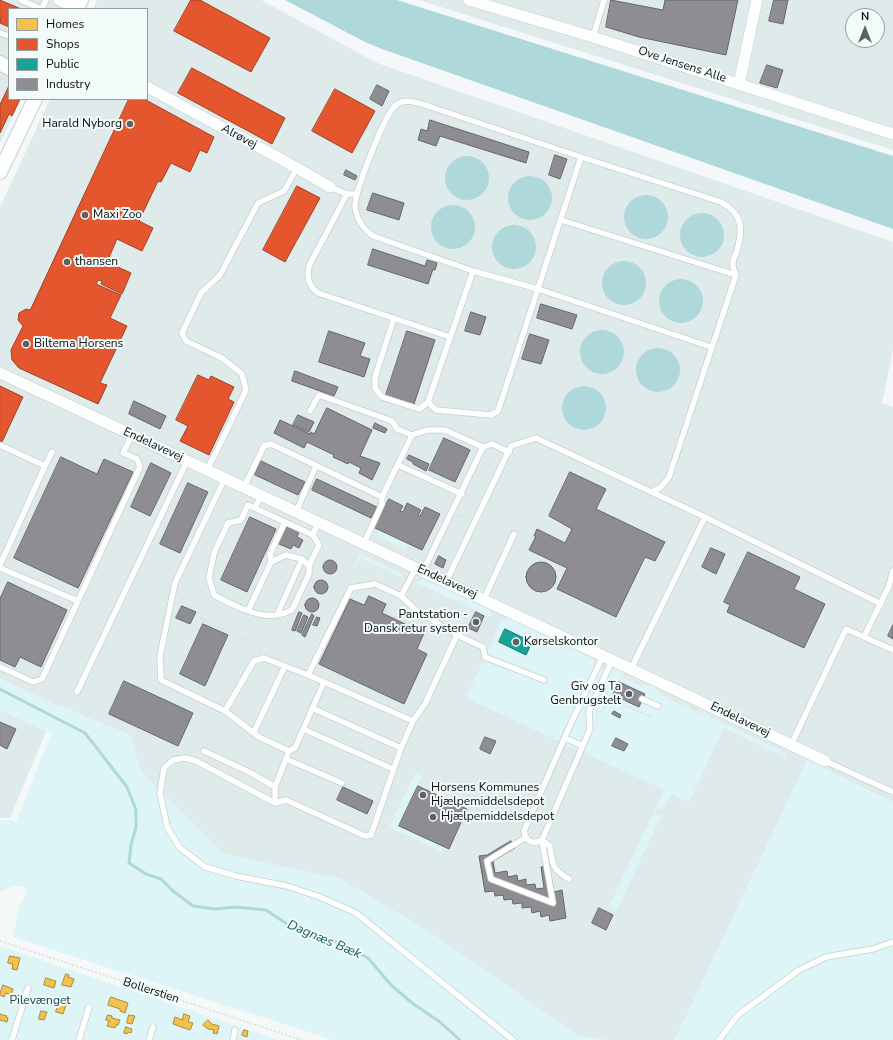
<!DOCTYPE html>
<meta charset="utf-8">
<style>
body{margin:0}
#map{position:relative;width:893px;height:1040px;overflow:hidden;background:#f4f8f8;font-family:"Nunito Sans",sans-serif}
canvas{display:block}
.legend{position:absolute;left:8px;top:8px;width:140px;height:92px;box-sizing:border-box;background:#f2fafa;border:1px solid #969c9c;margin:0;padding:5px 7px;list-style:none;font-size:12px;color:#0b0e0e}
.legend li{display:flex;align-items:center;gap:8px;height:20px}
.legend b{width:20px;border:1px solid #969c9c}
.north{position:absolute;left:845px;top:8px;width:40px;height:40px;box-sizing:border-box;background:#f2fafa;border:1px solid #969c9c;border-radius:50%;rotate:0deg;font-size:11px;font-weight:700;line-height:16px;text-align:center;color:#0b0e0e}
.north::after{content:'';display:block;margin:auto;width:14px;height:18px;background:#5d6060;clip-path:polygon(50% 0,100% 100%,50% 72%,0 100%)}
</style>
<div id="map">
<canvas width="893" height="1040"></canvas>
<ul class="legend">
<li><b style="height:11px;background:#f2c14e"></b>Homes</li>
<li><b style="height:11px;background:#e4572e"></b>Shops</li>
<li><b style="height:11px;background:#17a398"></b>Public</li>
<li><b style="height:11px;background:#8d8d92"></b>Industry</li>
</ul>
<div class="north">N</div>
</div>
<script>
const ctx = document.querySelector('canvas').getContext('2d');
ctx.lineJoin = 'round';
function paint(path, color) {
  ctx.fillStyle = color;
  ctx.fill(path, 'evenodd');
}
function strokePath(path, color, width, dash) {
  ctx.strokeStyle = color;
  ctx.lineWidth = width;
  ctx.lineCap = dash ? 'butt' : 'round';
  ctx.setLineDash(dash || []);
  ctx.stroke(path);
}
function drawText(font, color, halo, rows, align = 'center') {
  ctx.font = font + ' "Nunito Sans",sans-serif';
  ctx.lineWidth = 4;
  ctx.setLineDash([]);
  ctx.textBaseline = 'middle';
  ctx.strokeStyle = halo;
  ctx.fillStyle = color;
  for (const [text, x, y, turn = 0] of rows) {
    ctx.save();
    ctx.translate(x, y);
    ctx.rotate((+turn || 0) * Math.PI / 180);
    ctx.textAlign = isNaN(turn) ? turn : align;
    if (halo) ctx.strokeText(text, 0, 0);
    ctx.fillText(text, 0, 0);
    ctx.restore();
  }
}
const built = new Path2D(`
 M0,0h67l-4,9h-54v90h12l-21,44z
 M97,0h164l116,63 516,179v108l-11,53 11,4v395l-86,-41 -132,279h-68l-28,-4 -151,-105 -88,-52 -117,-25 -82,-82 -11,-37 -73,-30 -47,113h-10v-611l50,-108h97v-90h-54z
 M419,0h474v150zM853,16h24v24h-24z`);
const green = new Path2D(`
 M379,530l29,13 -3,7 -29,-14z
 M360,554l41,19 2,5 -42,-20 -5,9 -2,-1z
 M423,579h4l63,30 2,8 -76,-34z
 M508,617l44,21 2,7 8,4 3,-4 2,1 23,10 3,2v6l19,8 3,-3c6,1 9,4 10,10l30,13 -13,-6c7,-2 17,-1 17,8l25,12 2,-2h2l1,4 12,6 3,-2 9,6 73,35 -1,4 -61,-29 -35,74 -18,-8 -7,15 -6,-2 -3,6 6,3 -44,94 -8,-4 55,-116 -198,-92 27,-58 -1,-1 9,-17z
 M0,678l57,27 73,30 11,37 82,82 117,25 88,52 151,105 28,4h-274l-320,-103 6,-30 8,-15 -4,-6h-10l-13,6v-72h10l6,2 35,-88 -51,-24z
 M807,760l86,42v238h-218z
 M415,773l7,3 -23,50 45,21 -2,5 -53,-25z
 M0,946l278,94h-278z`);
const water = new Path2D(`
 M285,0h112l496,156v73l-511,-180 -17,-7z
 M445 178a22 22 0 1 1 44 0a22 22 0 1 1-44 0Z
 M508 198a22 22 0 1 1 44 0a22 22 0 1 1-44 0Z
 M624 217a22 22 0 1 1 44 0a22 22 0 1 1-44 0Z
 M431 227a22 22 0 1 1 44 0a22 22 0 1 1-44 0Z
 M680 235a22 22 0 1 1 44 0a22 22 0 1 1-44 0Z
 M492 247a22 22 0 1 1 44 0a22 22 0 1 1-44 0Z
 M602 283a22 22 0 1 1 44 0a22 22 0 1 1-44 0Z
 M659 301a22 22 0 1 1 44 0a22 22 0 1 1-44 0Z
 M580 352a22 22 0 1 1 44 0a22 22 0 1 1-44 0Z
 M636 370a22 22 0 1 1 44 0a22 22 0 1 1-44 0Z
 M562 408a22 22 0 1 1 44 0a22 22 0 1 1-44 0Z`);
const homes = new Path2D(`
 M10,956l10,2 -3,12 -5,-1 1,-5 -5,-1z
 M66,974l3,1 -1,2 6,2 -3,8 -9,-2z
 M46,978l10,3 -2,7 -10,-3z
 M3,985l10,4 -2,6 -5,-2 -2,4 -4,-2z
 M111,997l17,6 -3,10 -5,-2v-2l-12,-4z
 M59,1003l7,2 -3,9 -7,-2z
 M41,1011l6,1 -3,8 -5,-1z
 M0,1014l7,2 -1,1 2,1 -1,4 -7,-2z
 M184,1014l6,2 -2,6 5,1 -3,7 -17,-6 2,-7 7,3z
 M108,1015l4,1v2l8,2 -2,5h-2l-1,3 -8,-2 2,-5 -3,-1z
 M129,1015l6,1 -3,8 -5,-1z
 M208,1020l4,4 7,2 -2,8 -4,-1 1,-3 -6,-1 -5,-4z
 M126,1027l6,2 -1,4 -3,-1 -1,2 -3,-1z
 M244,1030l4,1 -1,6 -5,-2z`);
const shops = new Path2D(`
 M0,0l21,9h-12v18l-9,-4 1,-8h-1z
 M191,0h9l70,38 -19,34 -77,-41z
 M192,68l93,50 -13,26 -94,-51z
 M9,86v13h11l-8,17 -3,-2 -9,19v-28z
 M335,89l40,22 -23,42 -40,-22z
 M129,99h15l70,38 -7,16 -7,-3 -10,22 -19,-9 -10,19 -3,-1 -19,40 14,7 -11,23 -25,-12 -10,23 24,11 -9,21 -21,-10 1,-3 -4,-1 -2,4 25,11 -11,23 17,8 -27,57 7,2 -9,19 -79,-36 -7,-8 -1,-10 12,-24 -5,-6 1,-7 7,-4 4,1z
 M297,186l23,12 -35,64 -22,-12z
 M198,375l11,5 2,-4 23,11 -6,12 6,3 -25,53 -29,-14 8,-15 -12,-6z
 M0,386l23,11 -21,45 -2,-1z`);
const public = new Path2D(`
 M505,629l27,13 -6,13 -27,-13z`);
const industry = new Path2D(`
 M611,0l52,10 2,-10h73l-12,55 -87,-18 -33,-10z
 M774,0h14l-5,24 -14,-3z
 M767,65l16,5 -6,18 -17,-5z
 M377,85l12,6 -7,15 -12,-7z
 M430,120l99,32 -3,11 -86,-27 -4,10 -18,-6 3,-11 6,2z
 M555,155l12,4 -7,20 -11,-4z
 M346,170l11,6 -2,4 -11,-5z
 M373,193l31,10 -5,17 -32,-10z
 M373,249l52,17 2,-6 10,3 -2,7 -2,-1 -5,15 -60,-19z
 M541,304l36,11 -5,14 -35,-11z
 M471,312l15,5 -6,18 -15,-4z
 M329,331l36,12 -5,13 10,3 -6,18 -45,-15z
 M407,331l28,9 -21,64 -28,-9z
 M530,334l19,6 -8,24 -19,-5z
 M295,371l43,16 -4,9 -42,-15z
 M134,401l32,15 -6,13 -31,-15z
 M327,408l45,22 -12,26 20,7 -8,17 -13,-7 2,-5 -12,-6 -1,2 -15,-7 1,-2 -27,-13 -3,6 -30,-15 6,-13 30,14 1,-2 3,2z
 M298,415l16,7 -5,10 -16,-7z
 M375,423l12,6 -2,4 -12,-5z
 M444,438l26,12 -15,32 -26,-12z
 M409,455l20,9 -3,7 -13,-7v-2l-6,-3z
 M61,457l36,17 7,-15 29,13 -55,116 -64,-30z
 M261,461l44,21 -7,13 -43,-20z
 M151,463l20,10 -21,43 -19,-9z
 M570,472l36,17 -10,20 69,33 -10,19 -10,-4 -29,60 -59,-28 10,-21 -38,-18 7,-14h-2l3,-7 28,14 7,-14 -23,-13z
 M317,479l60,28 -6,11 -59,-28z
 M188,483l20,9 -28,61 -20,-9z
 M389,499l14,7 -3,5 3,1 4,-9 14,7 -3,5 2,1 5,-9 15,7 -18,36 -47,-22z
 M250,517l26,12 -29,63 -26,-12z
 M287,527l12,5 -2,5 6,3 -4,8 -6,-3 -2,4 -12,-5z
 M711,548l14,6 -9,20 -14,-7z
 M748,552l52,25 -6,12 31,15 -21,44 -77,-36 3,-7 -6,-3z
 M439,556l7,4 -3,8 -8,-4z
 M323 567a7 7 0 1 1 14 0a7 7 0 1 1-14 0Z
 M526 577a15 15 0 1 1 30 0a15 15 0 1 1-30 0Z
 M314 587a7 7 0 1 1 14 0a7 7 0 1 1-14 0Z
 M8,582l59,28 -26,57 -21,-10 -5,10 -15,-7v-61z
 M369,596l17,8 -4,9 42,20 -7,16 10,5 -23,50 -85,-40 31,-65 14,6z
 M305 605a7 7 0 1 1 14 0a7 7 0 1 1-14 0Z
 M182,606l14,6 -6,12 -14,-6z
 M299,612l3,1 -7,18 -3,-1z
 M476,612l8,4 -7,16 -9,-4z
 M312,614l2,2 -9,21 -3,-2z
 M304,615l4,2 -7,16 -4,-2z
 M317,617l3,1 -3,8 -4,-1z
 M203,624l25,11 -23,51 -25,-12z
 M893,625v14l-5,-3z
 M124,681l69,32 -15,33 -69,-32z
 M619,682l26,12 -6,13 -26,-12z
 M614,711l7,4 -1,3 -8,-4z
 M0,722l16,7 -9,20 -7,-4z
 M485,737l11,4 -6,13 -10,-5z
 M616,738l12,6 -4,7 -12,-5z
 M418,786l49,23 -18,40 -50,-23z
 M343,787l30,14 -6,13 -30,-14z
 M511,841l4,7 -22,13 2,12 12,-2 1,6 9,-2 1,6 8,-2v6l9,-1 1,5 8,-1 -3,-21 8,-1 5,26 8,-2 4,28 -16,3 -1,-6 -8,2 -1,-6 -8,2 -1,-6 -9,1v-5l-9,1 -1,-5 -8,1 -1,-5 -8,1 -1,-5 -9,1 -6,-36 8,-1z
 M599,908l14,7 -7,15 -14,-7z`);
const stream = new Path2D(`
 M0,689l85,44 42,54 9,23v17l-5,18 -2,18 17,11 15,5 12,12 20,15 22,3 20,-2 31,3 30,20 36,10 36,18 23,27 21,18 28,19 20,18`);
const path = new Path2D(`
 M458,515l9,4
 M391,600l-7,12 44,20 -9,18
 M200,618l56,27 4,7
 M555,698l17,7
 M622,704l31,14
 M596,712h5l6,-7 15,-1 2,-4
 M0,941l302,99`);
const service = new Path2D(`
 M21,0l20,9
 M42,9l4,-9
 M0,33l9,3
 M593,37l11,-37
 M330,187l17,7h10
 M347,194l-38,72c-2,12 -1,19 9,27l132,44
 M561,220l175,55
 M473,271l-45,131 8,8 55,5 7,-4 83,-254
 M394,318l-19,59v11l7,9 37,12 9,-7
 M310,411l9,-16 73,26 5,8 15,6 15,-5h18l38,17 -60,124
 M0,445l45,21 -45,99
 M483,447l9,-3 17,8
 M398,465l64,29
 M45,466l7,-14
 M206,470l8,-13 32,-67 -4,-16 -20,-16 -36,-17 -4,-8 19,-40 19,-18 38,-72 26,-12 13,-23
 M225,478l-50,105 -15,73 1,24 64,31 29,-50 10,-3 44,17 43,-87 24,-4 26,12 15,-28
 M244,487l20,-41 7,-2 111,53 30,-62
 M652,492l9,-5 8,-10 67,-202c-1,-3 -3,-6 -3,-9 -1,-5 2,-11 4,-15 6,-22 6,-37 -16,-49l-140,-45 -150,-50c-10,-3 -25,-10 -35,-2 -11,8 -41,86 -41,101 1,12 8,23 18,30l100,35 65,18 173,58
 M255,508l6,-12
 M296,512l20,-46
 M364,543l18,-39v-7
 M271,562l-1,-8 15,-32
 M309,566l10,-21 -6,-10 5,-13
 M0,568l78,33
 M893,571l-4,15 -25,51 29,13
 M446,582l65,-136 25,-8 169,79 176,87
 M401,596l16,15 40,24 26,12 2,10 59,23
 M484,599l30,-65
 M248,611l23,-49 15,-7 16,4 7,7v8l-17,36c-4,2 -10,4 -15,5 -20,3 -46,-11 -63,-20l-5,-17 5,-25 14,-30 13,-3 7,-15 65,30
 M277,615l25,-56
 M457,635l-32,69 -12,17 -12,27 -30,87 -6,1 -79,-36 -11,3 -79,-42 -11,-3 -12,2 -9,8 -4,25 7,34 13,21 25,19 31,9 51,10 33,11 36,16 157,127
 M603,656l-32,67 -47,108c2,11 9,14 18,9l48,-111 -1,-18 23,-51
 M0,667l33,15 9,-3 98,-212 -3,-8 -14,-6 9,-18
 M631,669l74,-152
 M308,675l105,46
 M77,692l110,-231
 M642,699l16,7
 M312,708l89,40
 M225,711l34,26 30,14 6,-3 29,-66
 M303,729l90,40
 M254,732l31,-66
 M565,738l18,8
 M791,745l55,-116 18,8
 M204,751l47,22 24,14
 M286,759l56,24
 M825,761l68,31
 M275,803v-16l14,-36
 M525,838l-38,23 4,18 62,24 -11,-63
 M542,840l8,6c3,18 1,23 19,33
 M12,1040l16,-52
 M79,1040l10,-33
 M149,1040l4,-13
 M233,1040l2,-10
 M719,1040l19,-25 61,-45 27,-13 47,-8 20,-7`);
const minor = new Path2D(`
 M59,0l18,8
 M469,0l124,37 300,97
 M739,84l18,-84
 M147,87l134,72 49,28
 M0,373l699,328 126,60`);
const tertiary = new Path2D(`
 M77,9l4,-9
 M0,63l9,5
 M0,172l35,-73`);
const markers = [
 [130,124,4,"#5d6060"],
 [85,215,4,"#5d6060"],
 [67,262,4,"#5d6060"],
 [26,344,4,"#5d6060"],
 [476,622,4,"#5d6060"],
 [516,642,4,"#5d6060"],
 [629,694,4,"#5d6060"],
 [423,795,4,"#5d6060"],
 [433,817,4,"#5d6060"]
];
const streetNames = [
 ["Ove Jensens Alle",682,65,18],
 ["Alrøvej",239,137,28],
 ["Endelavevej",153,445,25],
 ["Endelavevej",447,582,25],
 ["Endelavevej",740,720,26],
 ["Bollerstien",151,991,18]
];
const poiNames = [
 ["Harald Nyborg",122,124,"right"],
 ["Maxi Zoo",93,215],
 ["thansen",75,262],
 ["Biltema Horsens",34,344],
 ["Pantstation -",468,615,"right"],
 ["Dansk retur system",468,629,"right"],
 ["Kørselskontor",524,642],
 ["Giv og Ta",621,687,"right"],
 ["Genbrugstelt",621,701,"right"],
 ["Horsens Kommunes",431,788],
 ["Hjælpemiddelsdepot",431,802],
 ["Hjælpemiddelsdepot",441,817]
];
const parkNames = [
 ["Pilevænget",40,1001]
];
const waterNames = [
 ["Dagnæs Bæk",324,940,23]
];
paint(built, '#dfeaeb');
paint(green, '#ddf5f6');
paint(water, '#afd8da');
paint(homes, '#f2c14e');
strokePath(homes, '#ad8b3b', 1);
paint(shops, '#e4572e');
strokePath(shops, '#a34124', 1);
paint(public, '#17a398');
strokePath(public, '#13766f', 1);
paint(industry, '#8d8d92');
strokePath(industry, '#66676a', 1);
strokePath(stream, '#afd8da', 3);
strokePath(service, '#cbcece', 7);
strokePath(minor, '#cbcece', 12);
strokePath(tertiary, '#cbcece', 16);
strokePath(path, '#dbdcdc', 1.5, [2, 2]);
strokePath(service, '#fdfefe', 5.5);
strokePath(minor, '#fdfefe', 11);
strokePath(tertiary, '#fdfefe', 14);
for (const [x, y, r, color] of markers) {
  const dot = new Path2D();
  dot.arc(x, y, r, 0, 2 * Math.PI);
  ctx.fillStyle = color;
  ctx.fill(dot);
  strokePath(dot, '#f2fafa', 1.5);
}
drawText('12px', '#0b0e0e', '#f2fafa', streetNames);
drawText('12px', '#0b0e0e', '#f2fafa', poiNames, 'left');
drawText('12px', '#124649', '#f2fafa', parkNames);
drawText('italic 13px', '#136165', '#f2fafa', waterNames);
</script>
